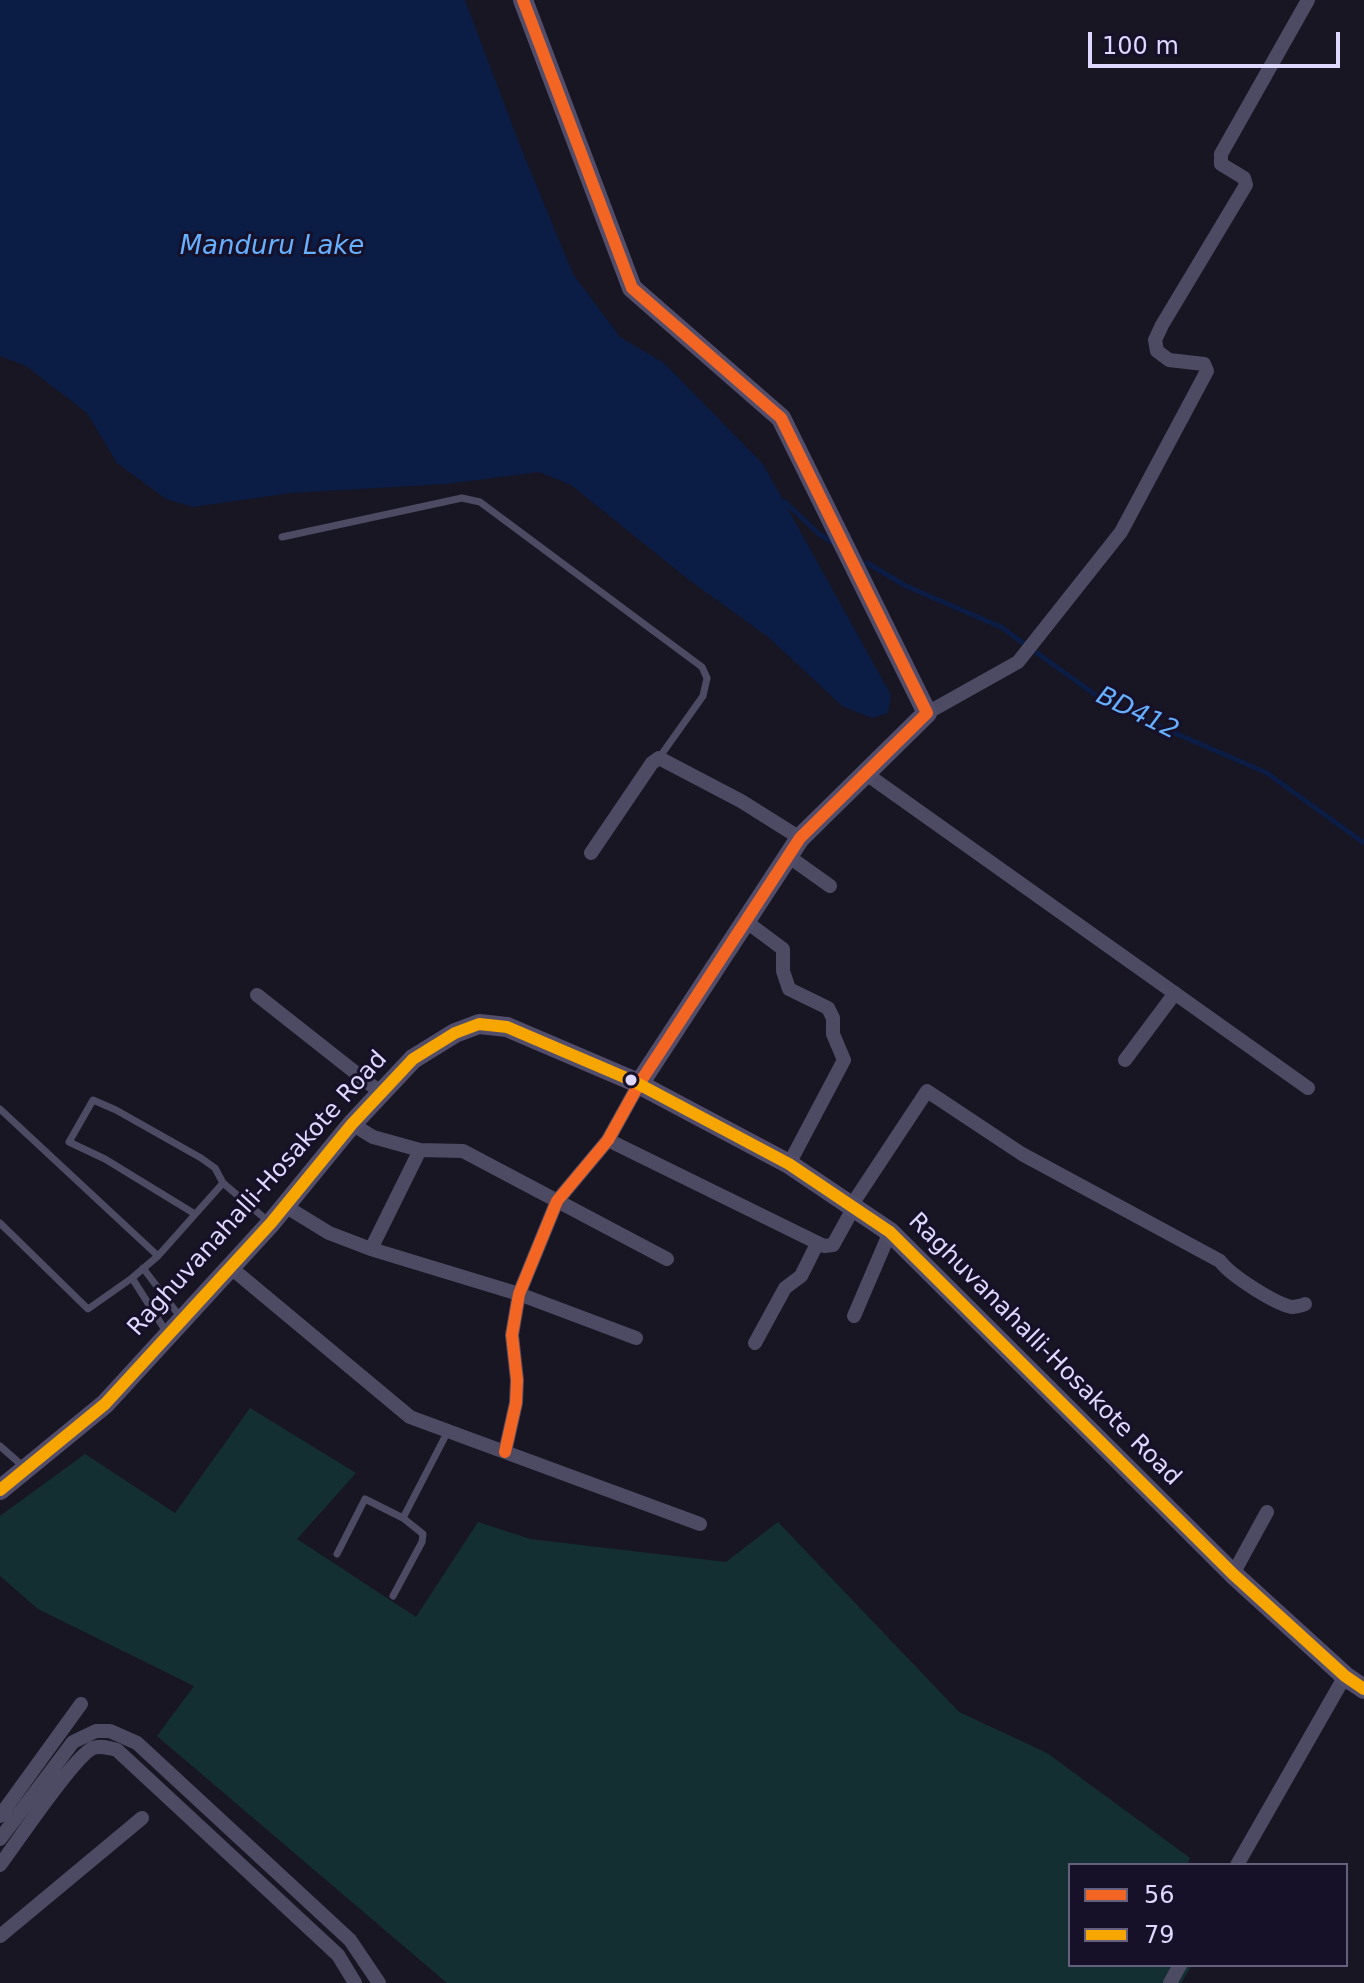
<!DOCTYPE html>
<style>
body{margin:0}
#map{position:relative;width:1364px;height:1983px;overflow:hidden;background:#191623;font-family:"DejaVu Sans",sans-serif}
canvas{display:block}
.legend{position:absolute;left:1068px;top:1863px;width:280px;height:104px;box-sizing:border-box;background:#161029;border:2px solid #66607f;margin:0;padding:10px 14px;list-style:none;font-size:24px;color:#dfd8ff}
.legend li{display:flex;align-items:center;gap:16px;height:40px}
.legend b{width:40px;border:2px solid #66607f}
.scale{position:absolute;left:1088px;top:32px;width:252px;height:36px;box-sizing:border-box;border:4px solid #dfd8ff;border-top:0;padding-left:10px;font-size:24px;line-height:28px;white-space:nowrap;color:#dfd8ff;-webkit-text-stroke:6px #161029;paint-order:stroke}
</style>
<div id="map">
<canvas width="1364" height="1983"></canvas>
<ul class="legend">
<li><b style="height:10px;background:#f26522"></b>56</li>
<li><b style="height:10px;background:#f7a600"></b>79</li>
</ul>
<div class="scale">100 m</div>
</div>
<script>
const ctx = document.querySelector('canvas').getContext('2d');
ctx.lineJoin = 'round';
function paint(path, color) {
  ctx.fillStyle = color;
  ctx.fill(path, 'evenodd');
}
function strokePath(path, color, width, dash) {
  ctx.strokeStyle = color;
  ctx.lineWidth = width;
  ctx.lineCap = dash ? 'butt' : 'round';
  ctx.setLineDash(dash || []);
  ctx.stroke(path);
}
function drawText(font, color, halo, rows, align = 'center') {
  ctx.font = font + ' "DejaVu Sans",sans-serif';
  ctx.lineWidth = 6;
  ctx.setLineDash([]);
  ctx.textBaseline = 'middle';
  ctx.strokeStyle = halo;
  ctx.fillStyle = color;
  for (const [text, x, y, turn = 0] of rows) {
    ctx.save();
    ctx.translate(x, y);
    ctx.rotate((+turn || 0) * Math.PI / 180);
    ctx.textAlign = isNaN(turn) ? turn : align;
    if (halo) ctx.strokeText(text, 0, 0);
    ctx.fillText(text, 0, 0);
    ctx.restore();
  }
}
const green = new Path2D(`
 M250,1408l106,65 -59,66 119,78 62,-95 52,17 196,23 52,-40 181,190 88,41 143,105 -3,7h-117v100h122l-11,18h-734l-290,-247 37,-50 -156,-77 -38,-33v-60l85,-62 90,59z`);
const water = new Path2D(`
 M0,0h465l56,148 52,126 47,63 44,26 99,101 128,231 -3,18 -16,5 -30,-12 -74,-69 -79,-57 -118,-95 -32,-13 -93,12 -155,9 -98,14 -27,-8 -49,-36 -30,-50 -61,-47 -26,-10z`);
const stream = new Path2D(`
 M785,502l34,32 17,10
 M867,563l39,23 95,41 107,77 159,69 97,70`);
const service = new Path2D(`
 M282,537l180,-39 18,4 222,165 5,11 -4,18 -44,62
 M0,1109l158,147
 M195,1214l-90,-55 -36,-17 24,-42 23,10 85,48 14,10 8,15
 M0,1223l88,86 44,-31 35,55
 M143,1268l38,50
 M132,1278l26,-22 65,-73 46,39
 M0,1446l25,22
 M403,1518l45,-87
 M337,1554l28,-55 38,19 20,16 -1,8 -29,54`);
const minor = new Path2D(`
 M927,713l91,-51 103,-130 86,-161 -3,-7 -35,-4 -12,-9 -2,-11 7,-15 84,-140 -2,-7 -23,-14v-10l87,-154
 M865,773l443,315
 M591,853l61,-90 7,-5 82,43 59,37
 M788,856l42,30
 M744,920l39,29v22l6,18 39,19 5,10v16l11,26 -55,104
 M257,995l123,97
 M1125,1060l50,-67
 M352,1124l21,13 47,13 43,1 204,108
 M608,1140l216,106 9,-1 21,-38
 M285,1206l44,27 42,16 148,45 117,44
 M851,1206l76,-115 95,63 198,107c10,14 55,43 72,46 2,0 12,-2 13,-3
 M371,1249l49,-99
 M230,1267l180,150 290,107
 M854,1316l36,-84
 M755,1343l30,-55 16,-12 16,-32
 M505,1452l11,-49 1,-23 -5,-45 7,-41 38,-93 51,-61 31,-56
 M1233,1574l34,-62
 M0,1816l81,-112
 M0,1839l73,-97 23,-11h14l27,12 213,197 29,43
 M0,1865c16,-21 74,-109 93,-117 8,-3 16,0 24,2l221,205 17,28
 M1237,1865l108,-189
 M0,1936l142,-118
 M1170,1983l10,-18`);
const secondary = new Path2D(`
 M523,0l109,288 149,130 146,295 -127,125 -161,246
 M0,1490l105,-86 166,-181 81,-99 61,-65 42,-26 24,-9 28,3 124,53 158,84 101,68 343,342 112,102 19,13`);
const bus1 = new Path2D(`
 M505,1452l11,-49 1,-23 -5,-45 7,-41 38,-93 51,-61 31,-56 161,-246 127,-125 -146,-295 -149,-130 -109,-288`);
const bus2 = new Path2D(`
 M0,1490l105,-86 166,-181 81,-99 61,-65 42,-26 24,-9 28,3 124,53 158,84 101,68 343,342 112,102 19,13`);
const markers = [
 [631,1080,7,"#dfd8ff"]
];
const streetNames = [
 ["Raghuvanahalli-Hosakote Road",258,1194,-48],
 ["Raghuvanahalli-Hosakote Road",1044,1350,45]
];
const waterNames = [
 ["Manduru Lake",272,247],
 ["BD412",1137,714,26]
];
paint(green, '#142f31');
paint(water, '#0b1c45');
strokePath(stream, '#0b1c45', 5);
strokePath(service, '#4d4b64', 7);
strokePath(minor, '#4d4b64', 14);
strokePath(secondary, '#514d6a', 20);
strokePath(bus1, '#f26522', 12);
strokePath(bus2, '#f7a600', 12);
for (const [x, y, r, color] of markers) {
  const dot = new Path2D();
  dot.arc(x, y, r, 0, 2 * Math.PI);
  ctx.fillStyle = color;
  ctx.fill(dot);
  strokePath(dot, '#161029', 3);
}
drawText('24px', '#dfd8ff', '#161029', streetNames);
drawText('italic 26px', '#66b0ff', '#161029', waterNames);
</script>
